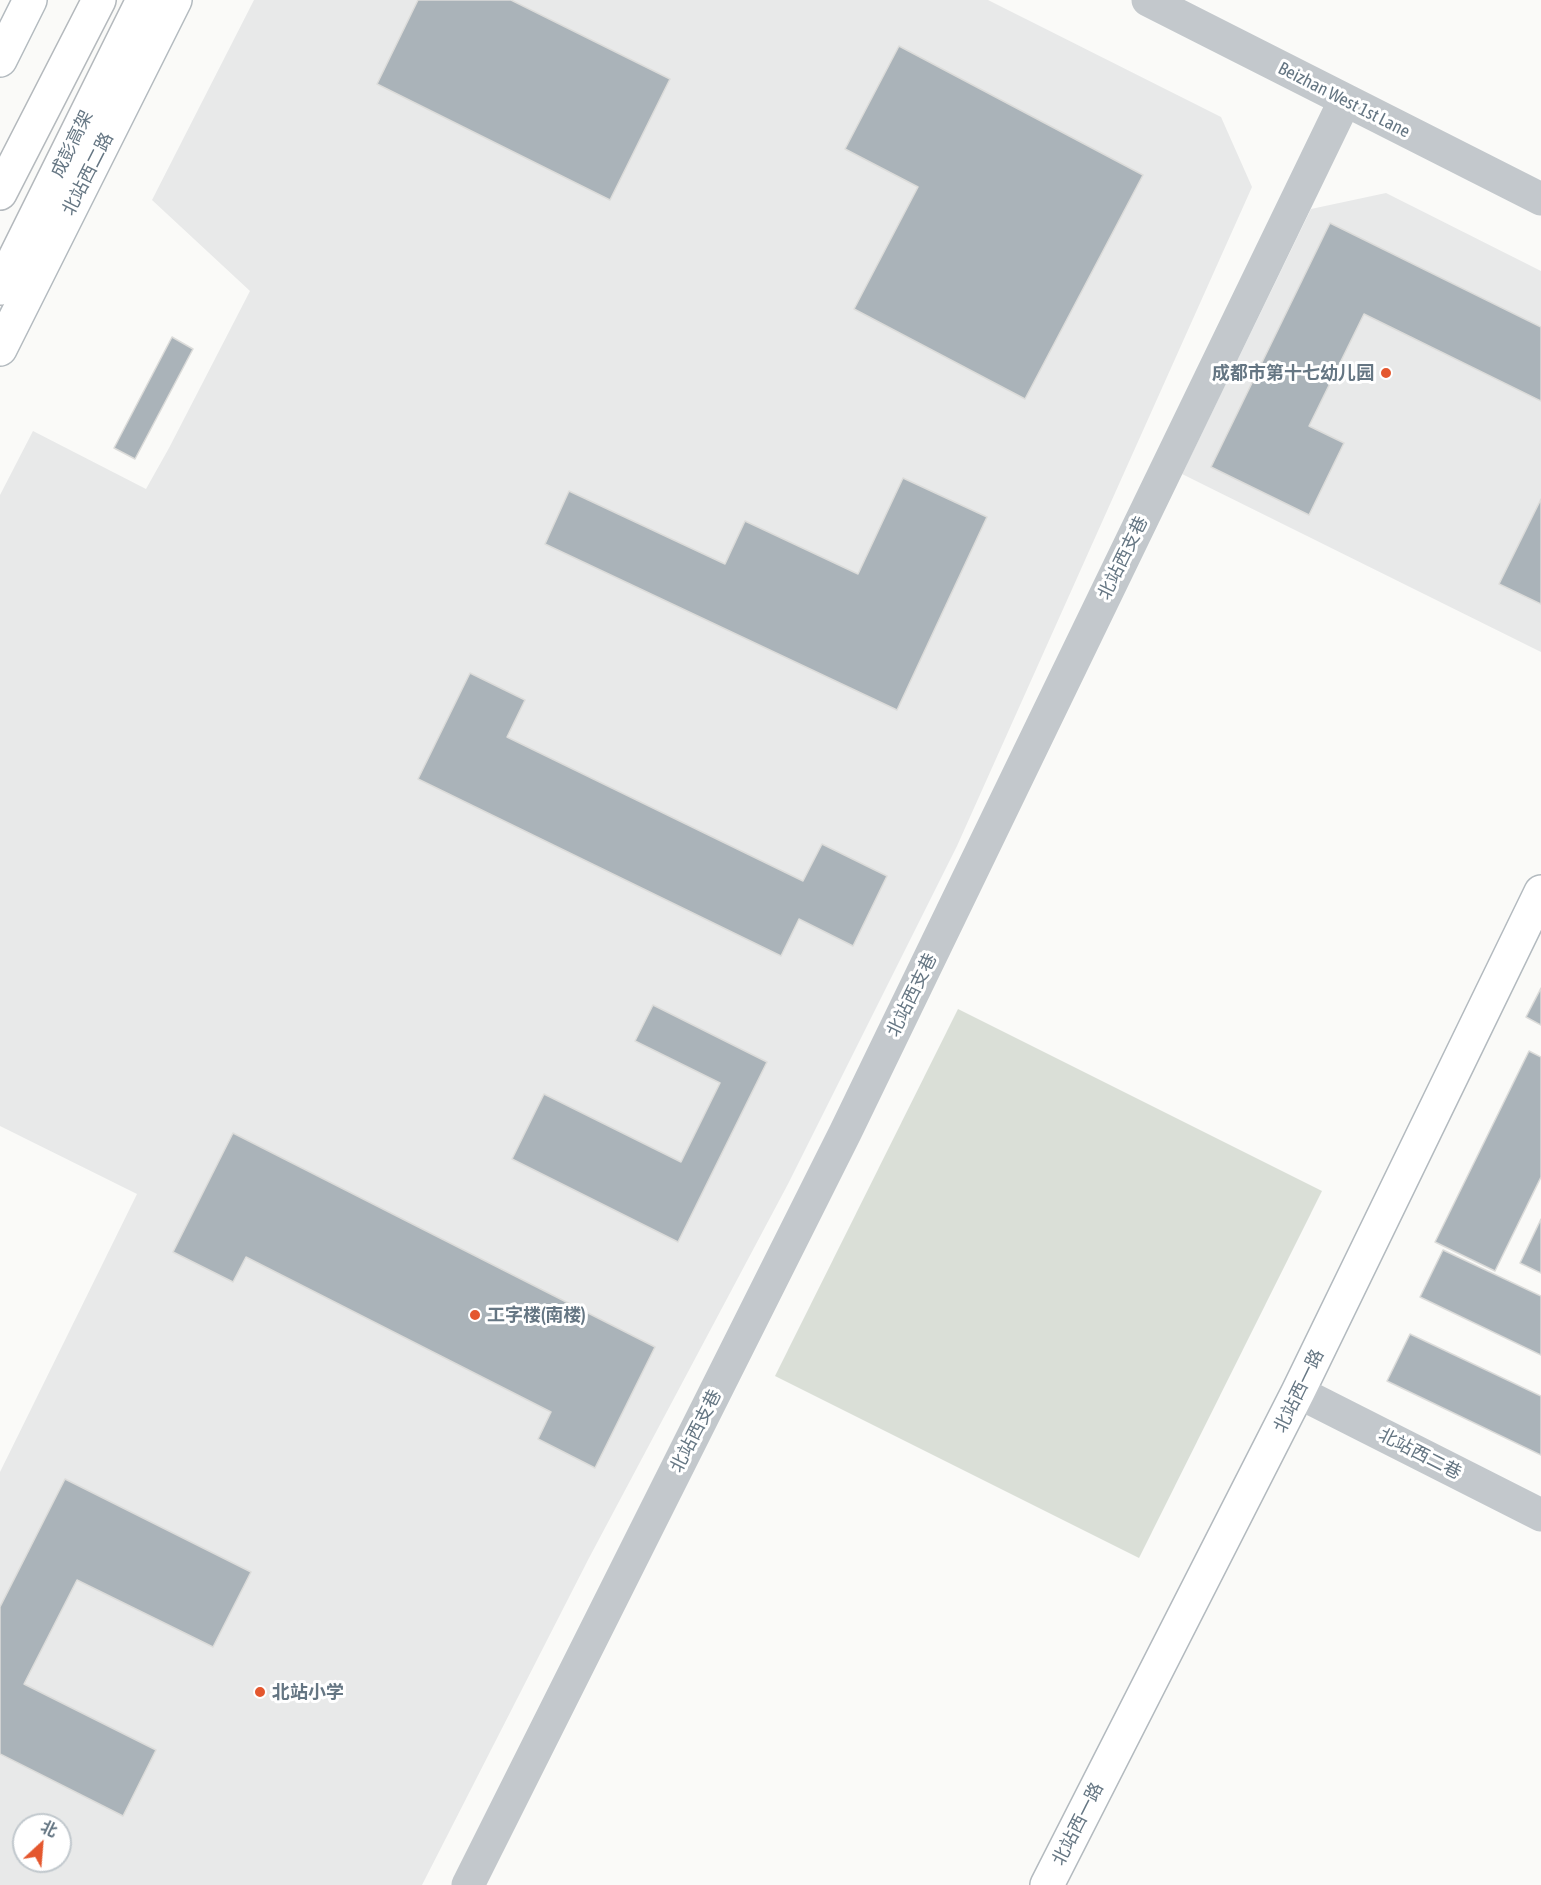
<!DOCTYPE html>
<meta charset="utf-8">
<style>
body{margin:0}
#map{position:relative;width:1541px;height:1885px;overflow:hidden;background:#fafaf8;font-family:"Asap Condensed","Noto Sans SC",sans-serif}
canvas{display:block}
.north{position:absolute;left:12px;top:1813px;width:60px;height:60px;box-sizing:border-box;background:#fff;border:2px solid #c1c8cd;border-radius:50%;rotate:26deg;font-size:16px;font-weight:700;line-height:24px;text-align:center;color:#657683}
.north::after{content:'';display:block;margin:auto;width:21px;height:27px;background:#e4572e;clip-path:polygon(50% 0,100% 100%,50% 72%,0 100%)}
</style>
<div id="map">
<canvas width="1541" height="1885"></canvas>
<div class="north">北</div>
</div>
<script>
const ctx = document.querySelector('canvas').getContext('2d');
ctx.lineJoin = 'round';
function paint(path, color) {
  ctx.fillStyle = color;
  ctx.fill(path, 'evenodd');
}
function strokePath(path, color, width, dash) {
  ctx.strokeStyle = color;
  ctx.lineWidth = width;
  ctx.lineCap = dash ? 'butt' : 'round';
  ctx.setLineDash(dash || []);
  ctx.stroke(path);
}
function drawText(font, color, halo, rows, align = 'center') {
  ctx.font = font + ' "Asap Condensed","Noto Sans SC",sans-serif';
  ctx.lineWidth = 6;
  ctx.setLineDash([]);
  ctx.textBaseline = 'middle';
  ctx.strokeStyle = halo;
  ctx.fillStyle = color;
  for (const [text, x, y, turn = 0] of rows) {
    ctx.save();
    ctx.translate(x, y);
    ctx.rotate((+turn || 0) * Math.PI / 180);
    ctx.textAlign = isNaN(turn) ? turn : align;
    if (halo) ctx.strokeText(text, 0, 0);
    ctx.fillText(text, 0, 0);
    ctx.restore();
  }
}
const built = new Path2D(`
 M254,0h734l233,117 31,70 -295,659 -169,338 -199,374 -167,327h-422v-413l137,-278 -137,-68v-631l33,-64 113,58 23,-41 81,-157 -98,-91zM24,1825h36v36h-36z
 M1386,193l155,78v381l-359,-178 129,-265z`);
const green = new Path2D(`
 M958,1009l364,182 -183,367 -364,-182z`);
const building = new Path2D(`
 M418,0h93l159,79 -60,121 -233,-116z
 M899,46l244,129 -118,224 -171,-90 64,-122 -73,-38z
 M1330,223l211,104v74l-177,-87 -55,112 35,17 -35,72 -98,-48z
 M172,337l21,12 -58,110 -21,-11z
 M903,478l84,39 -90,193 -352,-166 24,-53 156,73 20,-43 113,53z
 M1541,499v105l-42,-20z
 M470,673l55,27 -18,37 296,144 19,-37 65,32 -34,70 -54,-27 -18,37 -363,-177z
 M1541,988v37l-15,-8z
 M653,1005l114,57 -89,180 -166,-83 32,-65 137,68 39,-79 -85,-42z
 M1529,1051l12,6v120l-46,94 -60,-29z
 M233,1133l422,214 -60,121 -57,-29 13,-27 -305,-155 -13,25 -60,-30z
 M1541,1219v54l-21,-10z
 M1443,1250l98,46v59l-121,-58z
 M1410,1334l131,62v59l-154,-74z
 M65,1479l186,93 -38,75 -136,-67 -53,104 132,66 -33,66 -123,-62v-147z`);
const street = new Path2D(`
 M1148,0l393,199
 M1298,1392l243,123
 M468,1885l377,-752 500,-1033`);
const secondary = new Path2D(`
 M0,60l30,-60
 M0,349l175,-349
 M1047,1885l251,-493 243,-500`);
const highway = new Path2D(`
 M0,193l99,-193
 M0,288l143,-288`);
const markers = [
 [1386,373,6,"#e4572e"],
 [475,1315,6,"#e4572e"],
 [260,1692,6,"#e4572e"]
];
const streetNames = [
 ["Beizhan West 1st Lane",1344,100,27],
 ["成彭高架",72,144,-64],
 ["北站西二路",88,174,-63],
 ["北站西支巷",1123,558,-64],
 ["北站西支巷",912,995,-64],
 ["北站西一路",1299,1391,-64],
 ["北站西支巷",696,1431,-63],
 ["北站西二巷",1420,1454,27],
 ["北站西一路",1078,1824,-63]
];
const poiNames = [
 ["成都市第十七幼儿园",1374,373,"right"],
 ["工字楼(南楼)",487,1315],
 ["北站小学",272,1692]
];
paint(built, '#e8e9e9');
paint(green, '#dadfd7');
paint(building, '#aab3b9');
strokePath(building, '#dcdcda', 1.5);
strokePath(secondary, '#b3babf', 36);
strokePath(highway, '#b4b9bd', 36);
strokePath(street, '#c3c8cc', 33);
strokePath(secondary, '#fff', 33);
strokePath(highway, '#fff', 33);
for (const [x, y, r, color] of markers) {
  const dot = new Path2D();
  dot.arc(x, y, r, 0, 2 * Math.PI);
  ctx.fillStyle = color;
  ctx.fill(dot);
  strokePath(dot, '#fff', 2);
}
drawText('18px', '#657683', '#fff', streetNames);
drawText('bold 18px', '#657683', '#fff', poiNames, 'left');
</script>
